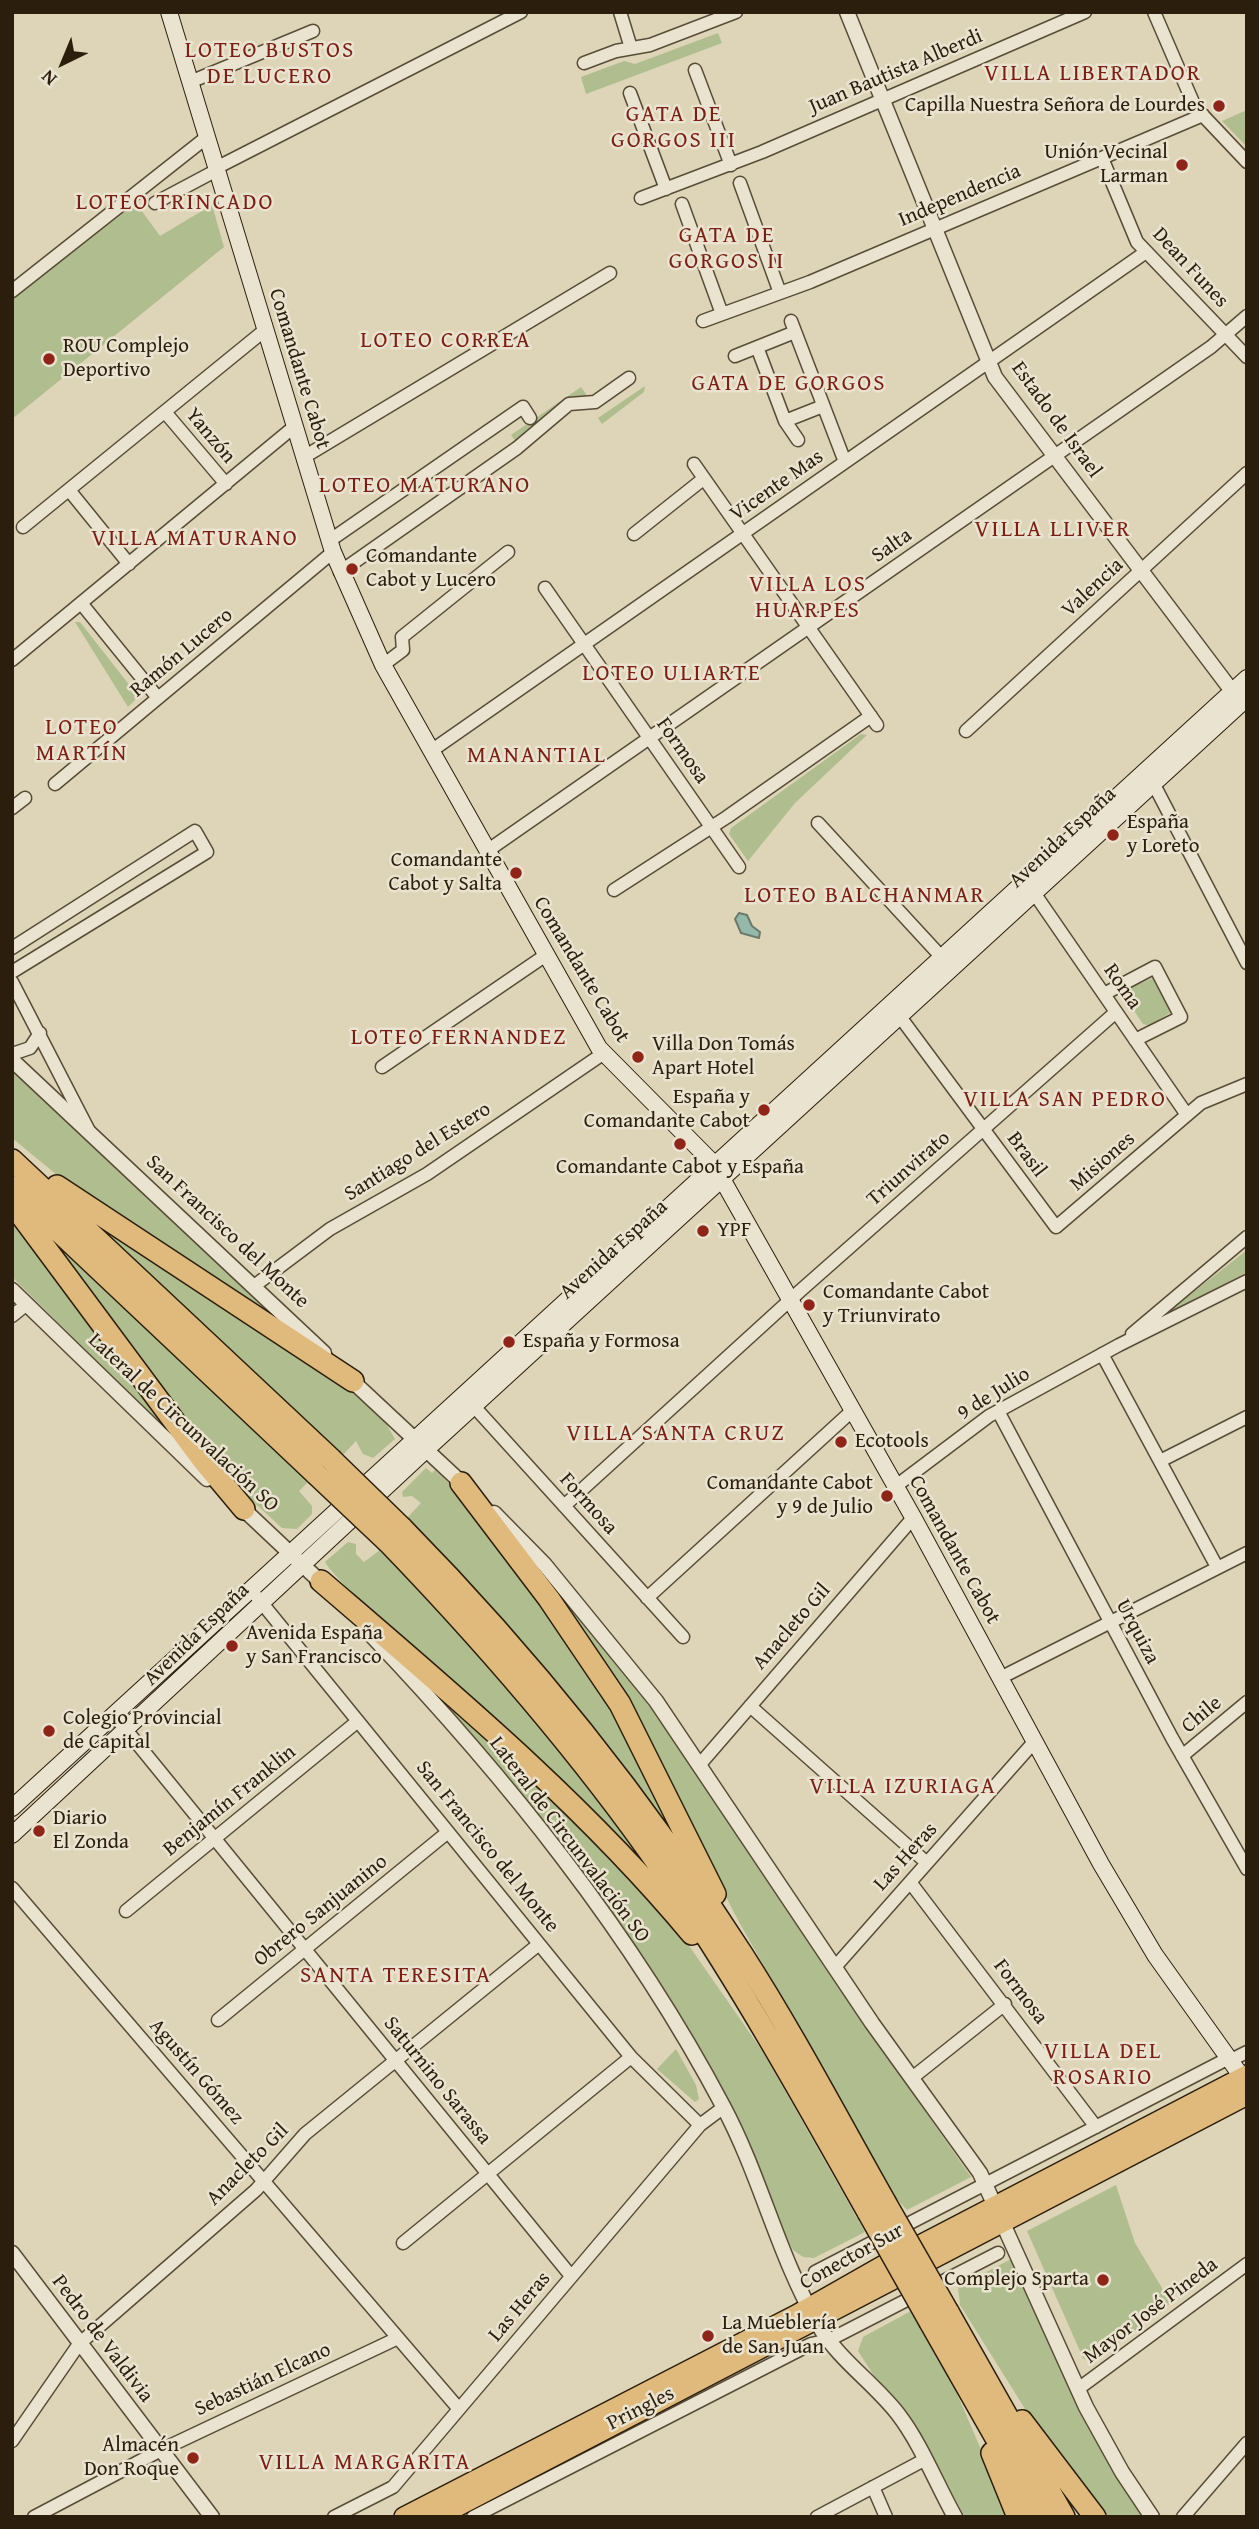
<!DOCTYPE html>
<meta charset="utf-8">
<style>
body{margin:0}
#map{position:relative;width:1259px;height:2529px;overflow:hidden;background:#ded4b7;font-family:"Gentium Book Plus",serif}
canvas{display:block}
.frame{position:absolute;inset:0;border:14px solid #2c1e0c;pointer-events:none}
.north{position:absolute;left:28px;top:28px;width:70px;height:70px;-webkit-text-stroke:5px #eae3d0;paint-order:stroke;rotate:223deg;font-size:19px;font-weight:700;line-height:28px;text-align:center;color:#2c1e0c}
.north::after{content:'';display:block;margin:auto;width:24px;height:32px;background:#2c1e0c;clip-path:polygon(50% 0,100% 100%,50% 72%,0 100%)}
</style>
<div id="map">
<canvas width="1259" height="2529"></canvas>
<div class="frame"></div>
<div class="north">N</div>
</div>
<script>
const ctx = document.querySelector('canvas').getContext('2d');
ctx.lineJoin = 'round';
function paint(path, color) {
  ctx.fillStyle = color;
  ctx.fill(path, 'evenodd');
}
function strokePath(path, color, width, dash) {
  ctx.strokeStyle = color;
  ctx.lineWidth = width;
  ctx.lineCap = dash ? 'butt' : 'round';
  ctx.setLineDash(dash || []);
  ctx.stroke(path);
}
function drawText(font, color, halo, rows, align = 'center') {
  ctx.font = font + ' "Gentium Book Plus",serif';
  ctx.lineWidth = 5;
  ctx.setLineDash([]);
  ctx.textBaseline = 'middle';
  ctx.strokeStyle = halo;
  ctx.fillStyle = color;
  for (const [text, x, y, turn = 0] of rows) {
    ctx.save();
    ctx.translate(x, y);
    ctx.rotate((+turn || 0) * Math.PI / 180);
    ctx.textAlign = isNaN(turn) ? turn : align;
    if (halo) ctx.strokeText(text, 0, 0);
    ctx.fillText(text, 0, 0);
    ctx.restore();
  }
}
const green = new Path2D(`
 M718,33l4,10 -136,51 -5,-17 43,-16 11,3z
 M1247,110v37l-25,-26z
 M136,203l24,33 52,-31 12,42 -212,172v-120z
 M645,386l-1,6 -42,32 -4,-6z
 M581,387l7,10 -72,45 -5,-7z
 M80,622l54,69 1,9 -7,7 -53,-85z
 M861,734l6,1 -72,68 -47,58 -19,-27 2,-6z
 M1153,978l18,34 -21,14 -7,-2 -18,-27 2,-8z
 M12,1070l284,265 -228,-151 -56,-46z
 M12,1215l164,224 -164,-162z
 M92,1221l237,150 56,51 10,17 -22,19 -10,-4 -7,-13 -13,14 -5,-3z
 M52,1241l257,240 -10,10 13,15v8l-15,15 -15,-1 -47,-43z
 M1247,1250v22l-78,42 -1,-2z
 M426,1468l6,5 3,-3 38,37 138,190 63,135 -122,-157 -72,-81 -71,-73 -1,-4 13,-14 -9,-7 -9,1 -1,-5z
 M348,1542l8,2v10l8,8 16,-12c105,108 200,222 287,345l-306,-291 -32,-36 -4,-6z
 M539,1569l121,150 169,255 142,203 -64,33 -12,-13 -156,-275 -42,-81z
 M439,1696l146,131 91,100 87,125 102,180 -51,26 -11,-1 -10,-7 -13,-24 -35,-94 -50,-89 -84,-130 -60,-82z
 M676,2049l20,36 3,14 -4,3 -38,-33z
 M1116,2185l19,58 36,60 -79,60 -9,-5 -56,-127z
 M1011,2259l82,177 49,81h-38l-77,-105 -67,-107 -2,-18z
 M911,2311l44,78 55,128h-45l-53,-94 -38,-47 -16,-25 5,-14z`);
const water = new Path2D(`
 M739,913l8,2 5,11 8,6 -1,6 -18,-5 -6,-14z`);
const minor = new Path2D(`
 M620,12l11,36
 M1154,12l41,95 52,55
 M584,63l32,-12 34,-6 86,-33
 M695,70l36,95
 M190,82l123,-51
 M630,93l36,96
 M1102,158l35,84 110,115
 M216,168l305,-156
 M740,183l40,110
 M641,198l121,-46 323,-140
 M155,203l62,-33
 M682,204l40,110
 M12,291l195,-154
 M703,321l107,-39 393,-167
 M791,321l54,141
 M757,347l28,74 13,19
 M735,356l60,-24
 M165,412l61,72
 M785,421l38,-15
 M304,457l306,-184
 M694,464l183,261
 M69,490l60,74
 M23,527l242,-197
 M634,534l68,-54
 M329,541l194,-134 7,11
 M340,572l177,-124 52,-44 26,-2 34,-24
 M545,588l194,279
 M81,603l77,95
 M12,660l283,-234
 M383,665l20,-15 -1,-13 106,-85
 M966,731l281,-258
 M431,751l715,-499
 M1150,777l97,186
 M55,784l278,-232
 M12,808l13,-10
 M818,823l129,140
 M487,851l724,-504 36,-31
 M1030,887l157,228
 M614,890l113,-73 144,-101
 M12,948l183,-117 12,21 -195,120
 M12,982l77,149
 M1104,994l51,-27 26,50 -46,23
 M895,1010l161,217 145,-124 46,-19
 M12,1054l18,-6 10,-15
 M382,1067l164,-112
 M254,1286l76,-57 97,-55 177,-121
 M12,1316l15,-12
 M1132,1334l115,-97
 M1102,1354l115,213
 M470,1402l213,235
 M998,1411l174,327 75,131
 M1160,1461l87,-44
 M896,1486l93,-70 130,-71 128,-64
 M564,1506l236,-215 316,-279
 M257,1597l374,460 69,68
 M647,1598l206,-188
 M1000,1678l247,-125
 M750,1706l177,157
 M114,1715l457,561
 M1182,1756l65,-54
 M701,1763l212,-245
 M910,1882l186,245
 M12,1888l447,521
 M126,1911l232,-190
 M835,1967l199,-225
 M218,2020l230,-188
 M1229,2061l18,-9
 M912,2078l93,-74
 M403,2243l228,-186
 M815,2272l412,-213
 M1078,2389l169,-125
 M12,2441l67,-97 177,-154 49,-56 234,-190
 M873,2487l13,30
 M34,2517l127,-67 237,-112
 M334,2517l59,-30 307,-362 24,-18
 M473,2517l338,-173 18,-4 169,-87
 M817,2517l107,-57
 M1183,2517l64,-74`);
const tertiary = new Path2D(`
 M847,12l148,365 243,322
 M12,1060l312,293
 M12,1290l195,189
 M348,1377l118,110
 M239,1505l87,82
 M494,1513l51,52 111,136 216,322 108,150 106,234 36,65 30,45
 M371,1635c135,142 260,297 352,471 38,71 55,150 96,220 20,34 55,57 79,88 23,30 38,69 57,103
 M12,2253l200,264`);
const secondary = new Path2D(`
 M169,12l164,540 50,113 216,383 114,115 200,354 188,347 54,91 92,129
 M12,1808l1235,-1130
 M12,1835l415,-386 820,-751`);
const primary = new Path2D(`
 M404,2517l392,-202 109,-62 342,-178
 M437,2517l810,-422`);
const motorway = new Path2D(`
 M12,1160l319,299
 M57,1186l296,195
 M12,1187l304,287
 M12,1203l191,257 41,49
 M461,1483l88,116 71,105 95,190
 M402,1528c128,130 242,273 340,426 52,81 96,165 143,248
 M388,1542c105,109 205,225 290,351 69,103 129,211 190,319
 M321,1581c129,111 262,222 371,353
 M948,2312l116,205
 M930,2322l111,195
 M1022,2421l73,96
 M992,2453l26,64`);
const motorwayBridge = new Path2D(`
 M331,1459l71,69
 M316,1474l72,68
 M885,2202l63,110
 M868,2212l62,110`);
const markers = [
 [1219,106,7,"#8f2418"],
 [1182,165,7,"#8f2418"],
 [49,359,7,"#8f2418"],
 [352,569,7,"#8f2418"],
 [1113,835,7,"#8f2418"],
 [516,873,7,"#8f2418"],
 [638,1057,7,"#8f2418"],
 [764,1110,7,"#8f2418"],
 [680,1144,7,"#8f2418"],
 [703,1231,7,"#8f2418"],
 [809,1305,7,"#8f2418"],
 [509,1342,7,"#8f2418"],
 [841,1442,7,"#8f2418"],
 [887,1496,7,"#8f2418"],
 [232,1646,7,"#8f2418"],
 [49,1731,7,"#8f2418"],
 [39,1831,7,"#8f2418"],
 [1103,2280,7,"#8f2418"],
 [708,2336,7,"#8f2418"],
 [193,2458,7,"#8f2418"]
];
const streetNames = [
 ["Juan Bautista Alberdi",896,72,-23],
 ["Independencia",960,196,-23],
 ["Dean Funes",1190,268,47],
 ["Comandante Cabot",299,369,73],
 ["Estado de Israel",1056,420,54],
 ["Yanzón",210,436,50],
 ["Vicente Mas",777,486,-35],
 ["Salta",892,546,-35],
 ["Valencia",1093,588,-43],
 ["Ramón Lucero",182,653,-40],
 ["Formosa",682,751,55],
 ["Avenida España",1063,838,-43],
 ["Comandante Cabot",581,970,59],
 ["Roma",1122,987,55],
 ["Santiago del Estero",418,1152,-32],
 ["Brasil",1026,1155,53],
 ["Misiones",1103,1162,-41],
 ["Triunvirato",909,1169,-41],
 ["San Francisco del Monte",227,1232,43],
 ["Avenida España",614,1250,-42],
 ["9 de Julio",994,1394,-32],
 ["Lateral de Circunvalación SO",183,1423,43],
 ["Formosa",588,1504,48],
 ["Comandante Cabot",954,1550,61],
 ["Anacleto Gil",792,1627,-49],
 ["Urquiza",1137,1632,62],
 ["Avenida España",197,1635,-44],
 ["Chile",1202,1715,-40],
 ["Benjamín Franklin",230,1801,-39],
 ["Lateral de Circunvalación SO",569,1840,53],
 ["San Francisco del Monte",487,1847,51],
 ["Las Heras",906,1857,-48],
 ["Obrero Sanjuanino",321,1911,-39],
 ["Formosa",1020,1992,53],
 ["Agustín Gómez",196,2072,49],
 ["Saturnino Sarassa",437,2081,51],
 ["Anacleto Gil",248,2165,-45],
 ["Conector Sur",852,2257,-29],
 ["Las Heras",520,2307,-50],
 ["Mayor José Pineda",1151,2311,-37],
 ["Pedro de Valdivia",102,2339,53],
 ["Sebastián Elcano",263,2380,-25],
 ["Pringles",641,2409,-27]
];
const poiNames = [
 ["Capilla Nuestra Señora de Lourdes",1205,106,"right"],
 ["Unión Vecinal",1168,153,"right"],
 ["Larman",1168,177,"right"],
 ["ROU Complejo",63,347],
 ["Deportivo",63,371],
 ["Comandante",366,557],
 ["Cabot y Lucero",366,581],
 ["España",1127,823],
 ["y Loreto",1127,847],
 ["Comandante",502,861,"right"],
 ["Cabot y Salta",502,885,"right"],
 ["Villa Don Tomás",652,1045],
 ["Apart Hotel",652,1069],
 ["España y",750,1098,"right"],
 ["Comandante Cabot",750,1122,"right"],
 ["Comandante Cabot y España",680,1168,"center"],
 ["YPF",717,1231],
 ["Comandante Cabot",823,1293],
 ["y Triunvirato",823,1317],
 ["España y Formosa",523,1342],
 ["Ecotools",855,1442],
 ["Comandante Cabot",873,1484,"right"],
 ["y 9 de Julio",873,1508,"right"],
 ["Avenida España",246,1634],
 ["y San Francisco",246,1658],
 ["Colegio Provincial",63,1719],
 ["de Capital",63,1743],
 ["Diario",53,1819],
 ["El Zonda",53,1843],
 ["Complejo Sparta",1089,2280,"right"],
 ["La Mueblería",722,2324],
 ["de San Juan",722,2348],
 ["Almacén",179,2446,"right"],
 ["Don Roque",179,2470,"right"]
];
const neighbourhoodNames = [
 ["LOTEO BUSTOS",270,51],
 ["DE LUCERO",270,77],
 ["VILLA LIBERTADOR",1093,74],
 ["GATA DE",674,115],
 ["GORGOS III",674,141],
 ["LOTEO TRINCADO",175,203],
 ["GATA DE",727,236],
 ["GORGOS II",727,262],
 ["LOTEO CORREA",446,341],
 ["GATA DE GORGOS",789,384],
 ["LOTEO MATURANO",425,486],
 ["VILLA LLIVER",1053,530],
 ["VILLA MATURANO",195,539],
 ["VILLA LOS",808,585],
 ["HUARPES",808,611],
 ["LOTEO ULIARTE",672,674],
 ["LOTEO",82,728],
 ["MARTÍN",82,754],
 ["MANANTIAL",537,756],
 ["LOTEO BALCHANMAR",865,896],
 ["LOTEO FERNANDEZ",459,1038],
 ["VILLA SAN PEDRO",1065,1100],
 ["VILLA SANTA CRUZ",676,1434],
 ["VILLA IZURIAGA",903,1787],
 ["SANTA TERESITA",396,1976],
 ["VILLA DEL",1103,2052],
 ["ROSARIO",1103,2078],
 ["VILLA MARGARITA",365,2463]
];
paint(green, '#b0bd8f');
paint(water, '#94b8aa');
strokePath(water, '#6a7a6b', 2);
strokePath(minor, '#584c37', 15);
strokePath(tertiary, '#584c37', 17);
strokePath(secondary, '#2c1e0c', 18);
strokePath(primary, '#2c1e0c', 22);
strokePath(motorway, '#2c1e0c', 24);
strokePath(minor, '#eae3d0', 12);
strokePath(tertiary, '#eae3d0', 14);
strokePath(secondary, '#eae3d0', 16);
strokePath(primary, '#dfba7c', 19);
strokePath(motorway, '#dfba7c', 21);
strokePath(motorwayBridge, '#2c1e0c', 24, []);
strokePath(motorwayBridge, '#dfba7c', 21);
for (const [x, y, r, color] of markers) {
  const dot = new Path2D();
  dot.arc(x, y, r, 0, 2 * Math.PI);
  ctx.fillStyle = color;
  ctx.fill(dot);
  strokePath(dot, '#eae3d0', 2.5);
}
drawText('21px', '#2c1e0c', '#eae3d0', streetNames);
drawText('21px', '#2c1e0c', '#eae3d0', poiNames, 'left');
ctx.letterSpacing = '2px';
drawText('23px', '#7a1f14', '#eae3d0', neighbourhoodNames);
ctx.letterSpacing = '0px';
</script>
